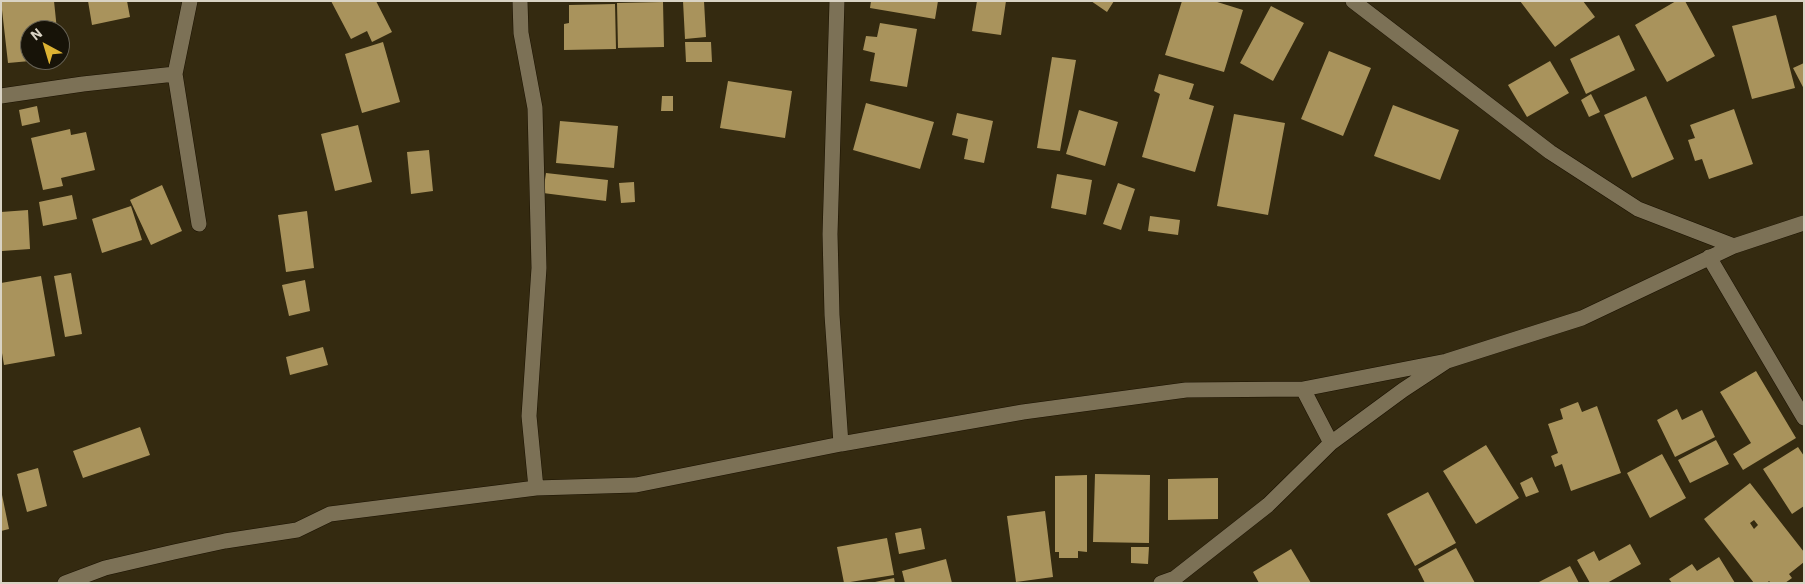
<!DOCTYPE html>
<style>
body{margin:0}
#map{position:relative;width:1805px;height:584px;overflow:hidden;background:#342a10;font-family:"IBM Plex Sans",sans-serif}
canvas{display:block}
.frame{position:absolute;inset:0;border:2px solid #d9d3c4;pointer-events:none}
.north{position:absolute;left:20px;top:20px;width:50px;height:50px;box-sizing:border-box;background:#171308;border:1px solid #656053;border-radius:50%;rotate:321deg;font-size:14px;font-weight:700;line-height:20px;text-align:center;color:#d9d3c4}
.north::after{content:'';display:block;margin:auto;width:18px;height:22px;background:#dcb233;clip-path:polygon(50% 0,100% 100%,50% 72%,0 100%)}
</style>
<div id="map">
<canvas width="1805" height="584"></canvas>
<div class="frame"></div>
<div class="north">N</div>
</div>
<script>
const ctx = document.querySelector('canvas').getContext('2d');
ctx.lineJoin = 'round';
function paint(path, color) {
  ctx.fillStyle = color;
  ctx.fill(path, 'evenodd');
}
function strokePath(path, color, width, dash) {
  ctx.strokeStyle = color;
  ctx.lineWidth = width;
  ctx.lineCap = dash ? 'butt' : 'round';
  ctx.setLineDash(dash || []);
  ctx.stroke(path);
}
const building = new Path2D(`
 M1,1h53l3,29h-27v31l-22,2z
 M88,1h39l3,16 -38,8z
 M331,1h45l16,31 -20,10 -5,-11 -16,8z
 M683,1h21l2,36 -21,2z
 M871,1h67l-3,18 -65,-11z
 M977,1h29l-5,34 -29,-4z
 M1091,1h23l-7,11z
 M1182,1h32l29,9 -19,62 -59,-17z
 M1520,1h63l12,16 -40,30z
 M1676,1h9l30,55 -48,26 -32,-57z
 M663,2l1,45 -46,1 -1,-45z
 M615,4l1,45 -52,1v-26l5,-1v-18z
 M1271,6l33,17 -31,58 -33,-18z
 M1776,15l19,73 -43,11 -20,-73z
 M880,23l37,6 -10,58 -37,-6 5,-28 -12,-3 3,-14 11,1z
 M1619,35l16,35 -49,24 -16,-35z
 M383,42l17,60 -38,11 -17,-59z
 M685,42h26l1,20h-26z
 M1329,51l42,17 -28,68 -42,-17z
 M1052,57l24,3 -16,91 -23,-3z
 M1550,61l19,32 -42,24 -19,-32z
 M1804,63v26l-11,-21z
 M1159,74l35,10 -5,15 25,7 -19,66 -53,-15 18,-63 -6,-3z
 M728,81l64,10 -7,47 -65,-10z
 M1591,94l9,18 -11,5 -8,-17z
 M662,96h11v15h-12z
 M1646,96l28,63 -42,19 -28,-63z
 M866,103l68,19 -14,47 -67,-19z
 M1393,105l66,25 -19,50 -66,-24z
 M37,106l3,16 -18,4 -3,-16z
 M1734,109l19,55 -44,15 -7,-20 -7,2 -7,-21 7,-2 -5,-13z
 M1079,110l39,12 -13,44 -39,-12z
 M957,113l36,8 -9,42 -20,-4 4,-20 -16,-4z
 M1234,114l51,9 -17,92 -51,-9z
 M560,121l58,5 -4,42 -58,-5z
 M358,125l14,57 -37,9 -14,-57z
 M70,129l1,6 15,-3 9,38 -34,8 2,8 -20,4 -12,-52z
 M429,150l4,41 -22,3 -4,-42z
 M546,173l62,7 -2,21 -63,-8z
 M1057,174l35,6 -6,35 -35,-7z
 M634,182l1,20 -14,1 -2,-20z
 M1118,183l17,6 -14,41 -18,-6z
 M162,185l20,46 -31,14 -21,-45z
 M72,195l5,24 -34,7 -4,-24z
 M131,206l11,34 -40,13 -10,-34z
 M28,210l2,39 -28,2 -1,-39z
 M307,211l7,57 -28,4 -8,-57z
 M1150,216l30,4 -2,15 -30,-4z
 M71,273l11,61 -17,3 -11,-61z
 M41,276l14,80 -51,9 -3,-18v-64z
 M305,280l5,31 -21,5 -7,-31z
 M323,347l5,18 -38,10 -4,-18z
 M1756,371l40,67 -53,32 -10,-16 18,-11 -31,-51z
 M1578,402l4,10 15,-6 24,67 -50,18 -9,-27 -7,3 -4,-11 7,-3 -10,-29 15,-5 -3,-10z
 M1677,409l5,11 20,-10 13,27 -40,20 -18,-37z
 M140,427l10,28 -67,23 -10,-27z
 M1716,440l13,24 -39,19 -12,-23z
 M1486,445l33,53 -43,26 -33,-53z
 M1798,447l6,9v50l-12,8 -29,-45z
 M1662,454l24,44 -36,20 -23,-45z
 M38,468l9,38 -20,6 -10,-38z
 M1095,474l55,1 -1,68 -56,-1z
 M1087,475v77l-9,-1v7h-19v-6h-4v-76z
 M1532,477l7,15 -13,5 -6,-14z
 M1218,478v41l-50,1v-41z
 M1750,483l54,69v10l-15,12 3,4 -7,5h-14l-2,-2 -2,2h-13l-50,-64zM1754,520l4,5 -4,4 -4,-6z
 M1,490l8,39 -8,2z
 M1428,492l28,51 -41,23 -28,-52z
 M1045,511l8,66 -37,5 -9,-66z
 M921,528l4,21 -26,5 -4,-21z
 M887,538l7,37 -50,8 -7,-36z
 M1630,544l11,20 -34,19h-17l-13,-23 17,-9 5,10z
 M1131,547h18l-1,17 -17,-1z
 M1456,548l19,35h-50l-7,-14z
 M1291,549l20,34h-52l-6,-11z
 M1719,557l16,26h-63l-3,-4 23,-15 5,7z
 M946,559l6,24h-47l-3,-12z
 M1570,566l9,17h-42z
 M894,578l1,5h-20v-1z`);
const street = new Path2D(`
 M190,1l-15,73 24,150
 M520,1l1,32 14,75 4,160 -10,148 7,72
 M837,1l-7,233 2,81 9,129
 M1353,1l197,151 88,57 96,37
 M1,96l82,-12 92,-10
 M1709,257l95,161
 M1303,389l28,54
 M65,583l40,-15 69,-16 51,-11 72,-11 33,-16 206,-26 100,-3 205,-41 182,-32 163,-22 117,-1 144,-28
 M1161,583l14,-5 93,-73 63,-62 72,-53 44,-29 135,-43 152,-72 70,-23`);
paint(building, '#a9935c');
strokePath(street, '#1b1200', 16);
strokePath(street, '#7c7156', 15);
</script>
